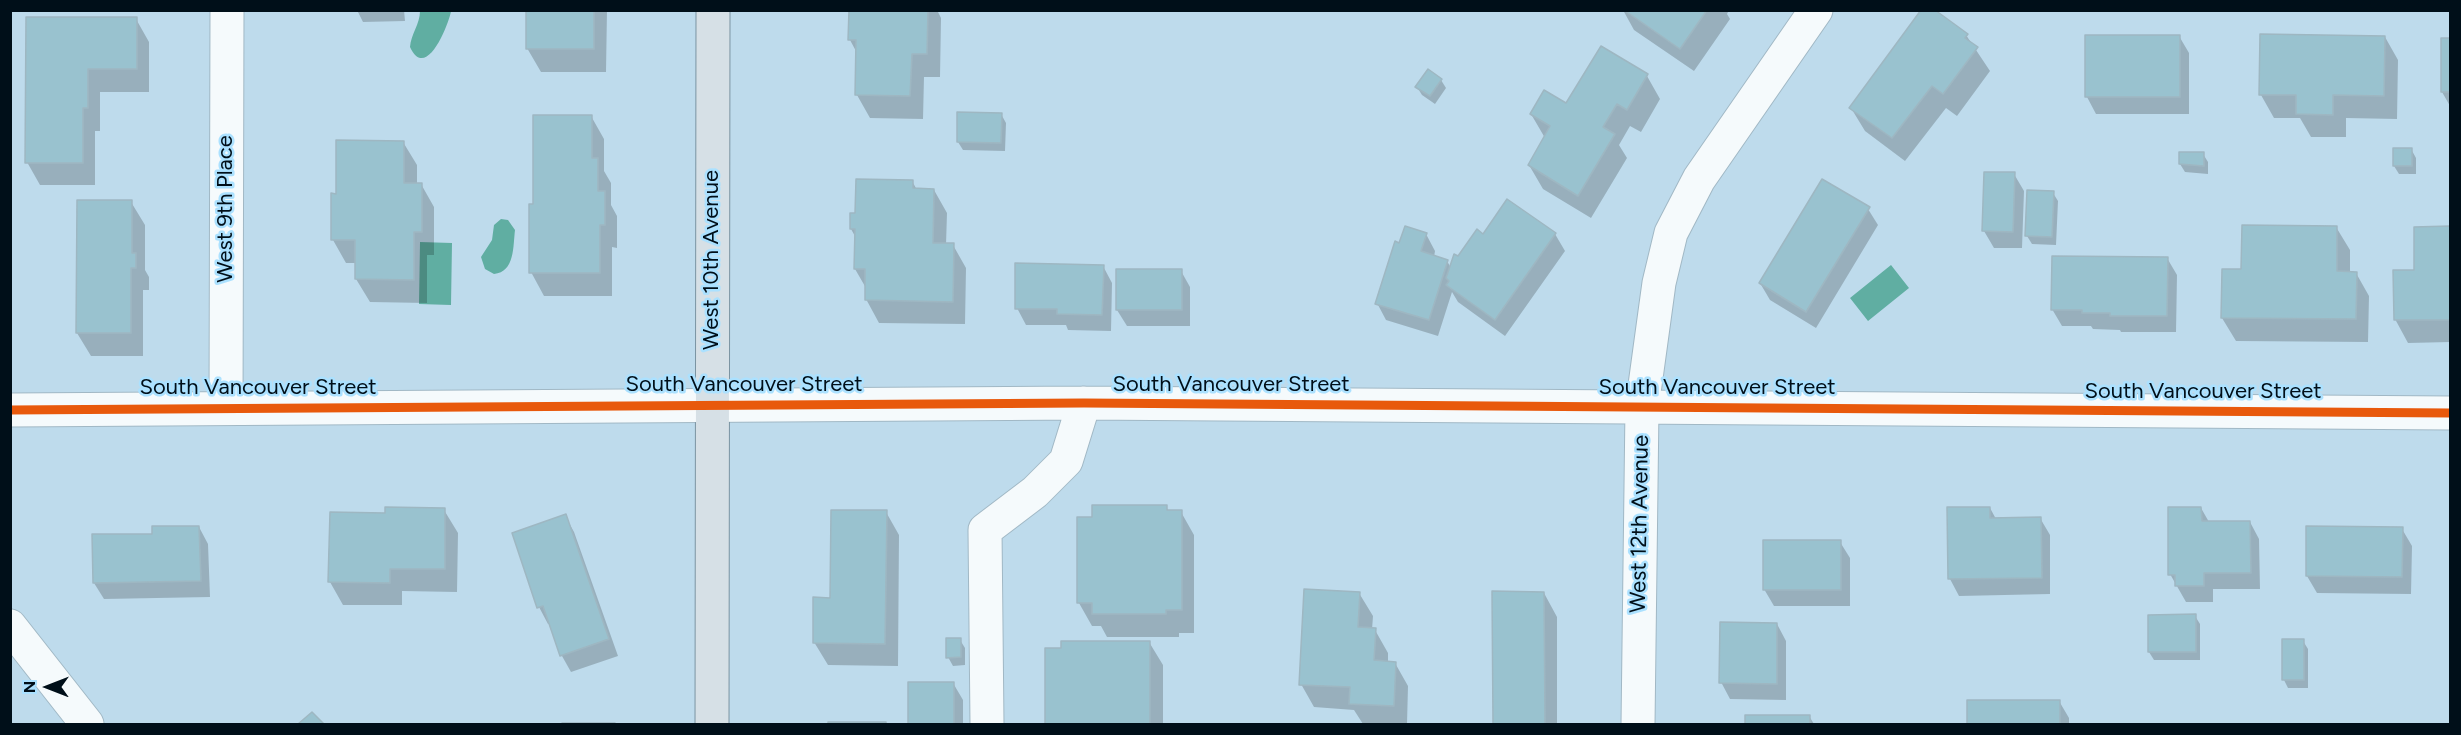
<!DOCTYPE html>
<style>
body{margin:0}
#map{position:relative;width:2461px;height:735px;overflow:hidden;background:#bedbec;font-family:Figtree,sans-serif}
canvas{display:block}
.frame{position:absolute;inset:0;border:12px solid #000f19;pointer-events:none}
.north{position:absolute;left:18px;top:657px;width:60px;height:60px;-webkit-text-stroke:4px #abe1ff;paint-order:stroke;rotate:270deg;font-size:16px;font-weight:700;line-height:24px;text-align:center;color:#000f19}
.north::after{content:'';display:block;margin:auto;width:21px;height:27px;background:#000f19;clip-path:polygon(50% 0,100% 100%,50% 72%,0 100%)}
</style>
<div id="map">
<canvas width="2461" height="735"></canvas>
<div class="frame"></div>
<div class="north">N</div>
</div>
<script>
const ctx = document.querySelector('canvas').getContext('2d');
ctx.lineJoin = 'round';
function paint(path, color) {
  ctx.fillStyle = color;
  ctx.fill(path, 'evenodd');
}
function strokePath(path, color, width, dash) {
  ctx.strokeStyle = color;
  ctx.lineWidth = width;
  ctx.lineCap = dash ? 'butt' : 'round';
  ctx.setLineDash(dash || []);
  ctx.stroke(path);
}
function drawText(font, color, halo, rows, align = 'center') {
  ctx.font = font + ' Figtree,sans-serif';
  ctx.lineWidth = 5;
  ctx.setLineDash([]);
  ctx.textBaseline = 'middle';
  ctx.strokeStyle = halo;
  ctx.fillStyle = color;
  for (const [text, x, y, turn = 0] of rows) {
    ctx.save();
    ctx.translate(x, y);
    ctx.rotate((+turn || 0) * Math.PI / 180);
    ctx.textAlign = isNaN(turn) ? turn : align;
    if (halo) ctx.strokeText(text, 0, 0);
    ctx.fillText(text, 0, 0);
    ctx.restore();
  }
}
const water = new Path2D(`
 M420,11h31c-2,13 -25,71 -41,36 1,-13 10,-23 10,-36z
 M501,219l7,1 7,10c-2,16 0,42 -21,44l-9,-5 -4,-12 11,-17 2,-15z
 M420,242l32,1 -1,62 -32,-1z
 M1891,265l18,23 -41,33 -18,-23z`);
const shadow = new Path2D(`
 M357,10h47l1,11 -42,1z
 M528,10h79l-1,62h-65l-14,-24z
 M850,10h87l4,8 -1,59h-16l-1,42 -53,-1 -13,-23v-42l-7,-13z
 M1623,10h106l-2,4 3,5 -36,52 -60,-41z
 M28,18l108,1 13,23v50h-49v39h-5v54h-55l-13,-23z
 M1966,35l24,36 -33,45 -11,-8 -41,53 -40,-30 -14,-23z
 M2179,36l10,17v61h-93l-9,-17z
 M2385,37l13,23 -1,59 -51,-1v19h-35l-11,-19h-26l-13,-23z
 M2442,39h8v67l-8,-14z
 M1647,76l13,23 -19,33 -11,-6 -11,19 8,13 -36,60 -48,-29 -14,-24 16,-27 -14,-24 35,-9z
 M1441,80l5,8 -11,16 -13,-9 -5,-8z
 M1001,114l5,9 -1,28 -42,-1 -5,-8z
 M591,116l13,23v32l7,12v22l6,11v32l-5,-1v49h-68l-13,-24 4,-67z
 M403,142l14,23v19h4l13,23v48h-7v48l-57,-1 -14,-23v-16h-10l-13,-23 4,-44z
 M2411,149l5,9v16h-17l-5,-8z
 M2203,154l5,8v12l-23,-2 -5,-8z
 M2014,174l10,17 -2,57h-28l-10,-17z
 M912,181l5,9h17l13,23 -1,32h7l13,23 -1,56 -86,-1 -13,-24v-11l-11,-19 1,-31 -5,-9 6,-14z
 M2053,193l5,8 -2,44 -24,-1 -5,-8z
 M1508,201l47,33 10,17 -60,85 -47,-34 -6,-10 -14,44 -52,-16 -9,-17 23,-58 26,-11 9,17 -1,6 13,4 4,7 32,-32z
 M131,202l14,23v45l4,7v13h-6v66h-52l-14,-23z
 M1868,209l10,16 -62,103 -46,-28 -10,-17z
 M2336,227l14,23v23h6l13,23 -1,46 -132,-1 -14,-23 21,-47z
 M2416,228h34v114l-42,1 -13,-24 21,-47z
 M2167,258l10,17 -1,57h-55l-1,-2 -27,-1 -2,-3h-29l-10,-17z
 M1103,266l9,17 -1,48 -43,-1 -2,-5h-40l-9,-17z
 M1181,271l9,16v39h-63l-10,-16z
 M1166,506l3,6h12l13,23v98h-15v4h-72l-6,-11h-9l-13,-23 15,-84z
 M1990,508l6,11 44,-1 10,17v59l-91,2 -9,-17z
 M2201,508l8,14h41l9,17 1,50h-47v13h-27l-16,-28z
 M444,510l14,23 -1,59 -55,-1v14h-59l-13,-23 56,-68z
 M886,512l13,23 -1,131 -70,-1 -14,-23 18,-43z
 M565,516l9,16 44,124 -47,16 -9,-16 -12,-33 -2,1 -9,-17z
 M199,527l9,17 2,53 -106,2 -10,-16z
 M2308,528l94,1 10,17 -1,48 -94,-1 -10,-17z
 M1840,542l10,16v48h-76l-10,-17z
 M1493,592l51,1 13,24v107h-63z
 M1359,593l14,23 -1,14h3l13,23v10h7l13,23 -1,38h-44l-9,-14 -40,-3 -13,-23z
 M2195,616l5,8v36h-46l-5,-8z
 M1777,624l9,17v59l-56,-1 -9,-17z
 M960,640l5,8v17l-12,1 -5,-9z
 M2303,641l5,8v39h-20l-4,-8z
 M1149,642l14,23v59h-116v-75z
 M910,683h43l10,17v24h-54z
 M2059,701l10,17v6h-100l-1,-22z
 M1747,716h62l5,8h-67z
 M830,723h55l1,1h-56z`);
const building = new Path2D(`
 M526,10h68v39h-68z
 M849,10h79l-1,44h-15l-2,42 -55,-1 1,-55h-8z
 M1624,10h83l-27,39z
 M1921,10h14l33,24 -3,4 13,9 -35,47 -11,-8 -40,52 -43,-30z
 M26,17h111v52h-49v39h-5v55h-58z
 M2260,34l125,2 -1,60 -51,-1v20l-37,-1v-19h-37z
 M2085,35h95v62h-95z
 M2441,38h9v54h-9z
 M1601,46l47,28 -21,36 -10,-6 -14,23 12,7 -37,62 -50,-31 22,-39 -20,-12 14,-24 22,13z
 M1428,69l14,10 -12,17 -15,-9z
 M957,112l45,1 -1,30 -44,-1z
 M533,115h59v43h6v33h7v34h-5v48h-71v-69h4z
 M336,140l68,1v42h18v49h-8v48l-59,-1v-39h-24v-47l5,1z
 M2393,148h19v18h-19z
 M2179,152h25v14l-25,-2z
 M1984,172h31l-2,60 -31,-1z
 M856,179l57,1v8l21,1 -1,54h21l-1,59 -88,-2v-31h-11l1,-40h-5v-16h5z
 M1822,179l48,28 -64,105 -47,-29z
 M2027,190l27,1 -2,46 -27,-1z
 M1507,199l49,34 -61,87 -49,-35 3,-4 -3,-3 8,-24 4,2 19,-27 6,5z
 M77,200h55v53h4v15h-5v65h-55z
 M2242,225l95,1v45l20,1 -1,47 -135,-1 1,-49h19z
 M1405,226l22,7 -6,18 27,9 -19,60 -54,-16 20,-63 4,2z
 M2450,226v94h-56l-1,-50h21v-43z
 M2052,256l116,1 -1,59h-57v-3h-28v-3h-31z
 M1015,263l89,2 -2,50 -45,-1v-5h-42z
 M1116,269h66v41h-66z
 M1092,505h75v5h15v100h-16v4h-74v-11h-15v-86h15z
 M385,507l60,1v61h-55v14l-62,-1 2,-70 55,1z
 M1947,507h43v11l51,-1 1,61 -94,1z
 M2168,507h33l1,14h48l1,52h-47v13h-29v-11h-7z
 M831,510h56l-2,134 -72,-1v-46l17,1z
 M566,514l43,125 -49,17 -17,-50 -6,2 -25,-75z
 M152,526h47l2,55 -108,2 -1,-49h60z
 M2306,526l97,1 -1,50 -96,-1z
 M1763,540h78v50h-78z
 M1304,589l56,3 -2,35 18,1 -2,32 22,2 -2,44 -45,-2 1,-17 -51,-2z
 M1492,591l52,1 1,132h-52z
 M2196,614v38h-48v-37z
 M1720,622l57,1v61l-58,-1z
 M946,638h15v19l-15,1z
 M2282,639h22v41h-22z
 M1061,641h89v83h-105v-76h16z
 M908,682h46v42h-46z
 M1967,700h93v24h-93z
 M312,712l12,12h-26z
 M1745,715h65v9h-65z
 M828,722h58v2h-58z
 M562,723h53v1h-53z`);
const minor = new Path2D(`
 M226,408l1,-398
 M10,410l1074,-7 1366,10
 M10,626l77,98
 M987,724l-2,-194 50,-38 31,-31 18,-58
 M1638,724l4,-317 17,-124 12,-50 28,-54 117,-169`);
const major = new Path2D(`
 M712,724l1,-714`);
const cycleway = new Path2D(`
 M10,410l1074,-7 1366,10`);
const streetNames = [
 ["West 9th Place",226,209,-90],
 ["West 10th Avenue",712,260,-90],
 ["South Vancouver Street",744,385],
 ["South Vancouver Street",1231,385],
 ["South Vancouver Street",258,388],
 ["South Vancouver Street",1717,388],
 ["South Vancouver Street",2203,392],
 ["West 12th Avenue",1640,524,-89]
];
paint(water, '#60aea2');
paint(shadow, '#0003');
paint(building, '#99c2cf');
strokePath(building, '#9eb7c2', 1.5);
strokePath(minor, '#a1b8c5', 35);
strokePath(major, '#7b94a2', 35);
strokePath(minor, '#f5fafc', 33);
strokePath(major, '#d6e0e6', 33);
strokePath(cycleway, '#e8590c', 9);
drawText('22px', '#000f19', '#abe1ff', streetNames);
</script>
